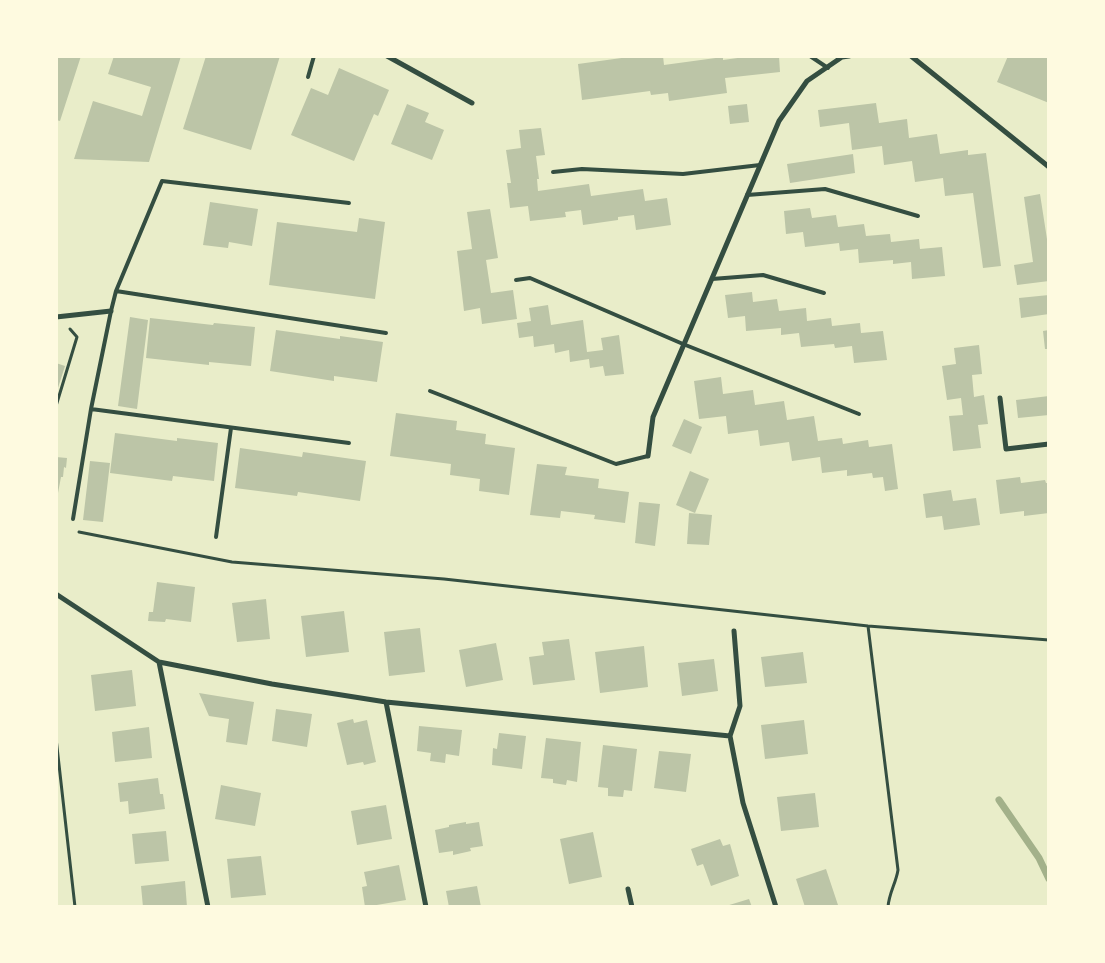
<!DOCTYPE html>
<style>
body{margin:0}
#map{position:relative;width:1105px;height:963px;overflow:hidden;background:#e9edc9;font-family:"Exo 2",sans-serif}
canvas{display:block}
.frame{position:absolute;inset:0;border:58px solid #fefae0;pointer-events:none}
</style>
<div id="map">
<canvas width="1105" height="963"></canvas>
<div class="frame"></div>
</div>
<script>
const ctx = document.querySelector('canvas').getContext('2d');
ctx.lineJoin = 'round';
function strokePath(path, color, width, dash) {
  ctx.strokeStyle = color;
  ctx.lineWidth = width;
  ctx.lineCap = dash ? 'butt' : 'round';
  ctx.setLineDash(dash || []);
  ctx.stroke(path);
}
function paint(path, color) {
  ctx.fillStyle = color;
  ctx.fill(path, 'evenodd');
}
const stream = new Path2D(`
 M999,800l40,58 10,21`);
const building = new Path2D(`
 M56,56h25l-21,65 -4,-1z
 M114,56h67l-32,106 -75,-3 19,-58 49,15 9,-29 -43,-13z
 M206,56h74l-29,94 -68,-21z
 M636,56h27l1,9 59,-8v3l29,-4h27l1,16 -55,6 2,15 -58,8 -1,-8 -17,2 -1,-4 -68,9 -4,-36z
 M1008,56l41,1v46l-52,-21z
 M339,68l50,22 -11,26 -4,-2 -20,47 -63,-26 20,-47 17,7z
 M876,103l3,20 28,-4 2,19 28,-4 3,20 28,-4v5l18,-2 15,113 -18,2 -10,-75 -28,3 -2,-18 -28,4 -3,-21 -28,4 -2,-19 -30,4 -3,-27 -29,4 -2,-17z
 M407,104l22,9 -4,9 19,8 -12,30 -41,-16z
 M747,104l2,18 -19,2 -2,-18z
 M541,128l4,27 -9,1 3,23h-2l1,12 51,-7 2,12 52,-7 2,12 22,-3 4,27 -35,5 -2,-15 -16,2v3l-35,5 -2,-15 -16,2 1,5 -36,4 -2,-15 -18,2 -3,-25h4l-5,-33 15,-2 -2,-18z
 M853,154l2,19 -65,10 -3,-19z
 M1040,194l9,58v29l-32,4 -3,-20 19,-3 -9,-65z
 M210,202l48,7 -6,37 -23,-4 -1,6 -25,-3z
 M810,208l2,10 24,-3 2,12 26,-3 2,12 24,-2 1,8 28,-3 1,10 22,-2 3,29 -33,3 -1,-17 -18,2v-4l-34,3 -1,-14 -18,2 -1,-8 -34,4 -2,-15 -17,2 -2,-23z
 M490,209l8,49 -12,2 5,33 22,-3 4,29 -35,5 -2,-16 -16,3 -7,-60 15,-2 -5,-37z
 M359,218l26,4 -10,77 -106,-14 8,-63 80,10z
 M752,292l1,10 24,-3 2,12 27,-3 1,13 24,-3 1,8 28,-3 1,10 22,-2 4,29 -33,3 -2,-17 -17,2 -1,-4 -33,3 -2,-14 -18,2v-7l-35,3 -1,-15 -17,2 -3,-23z
 M1049,295v19l-28,4 -2,-20z
 M548,305l3,20 32,-5 4,32 16,-2 -2,-12 18,-3 5,39 -19,2 -2,-10 -13,2 -1,-9 -19,3 -1,-12 -14,3 -1,-9 -20,3 -1,-11 -14,2 -2,-15 14,-2 -2,-13z
 M130,317l18,3 -11,89 -19,-3z
 M150,318l63,7 1,-2 41,4 -4,39 -42,-4v3l-63,-7z
 M276,330l64,9v-3l43,6 -6,40 -43,-6v5l-64,-10z
 M1049,330v19h-4l-2,-18z
 M979,345l3,29 -10,1 2,22 10,-2 4,29 -10,1 3,23 -28,3 -4,-35 14,-1 -2,-17 -14,2 -5,-34 14,-2 -2,-16z
 M56,363l9,3 -8,25h-1z
 M721,377l2,17 30,-4 2,15 29,-4 3,19 27,-4 4,25 24,-3 1,6 25,-4 1,7 23,-3 6,45 -13,2 -2,-14 -10,1 -1,-5 -25,3v-6l-25,3 -2,-16 -28,4 -3,-19 -29,4 -2,-16 -30,4 -2,-18 -27,3 -5,-38z
 M1049,396v19l-31,3 -2,-18z
 M396,413l61,8 -1,9 30,4 -1,10 30,4 -6,47 -30,-4 1,-12 -30,-4 1,-11 -61,-8z
 M684,419l18,8 -11,27 -19,-8z
 M115,433l62,8v-3l41,5 -4,38 -41,-5 -1,5 -62,-8z
 M240,448l62,9 1,-5 63,9 -6,40 -62,-9 -1,4 -62,-8z
 M56,457l11,1 -1,10 -2,-1 -1,10h-2l-3,16h-2z
 M90,461l20,2 -7,59 -20,-2z
 M537,464l30,3 -2,8 34,4 -1,9 31,4 -4,31 -31,-4 1,-4 -34,-4 -1,7 -30,-3z
 M690,471l19,8 -14,34 -19,-8z
 M1020,477l1,6 24,-3 1,3h3v30l-25,3v-5l-24,3 -4,-34z
 M951,490l2,11 23,-3 4,27 -36,5 -2,-14 -16,2 -3,-24z
 M639,502l21,2 -5,42 -20,-3z
 M689,513l23,2 -3,30 -22,-1z
 M157,582l38,5 -4,35 -25,-3 -1,3 -17,-1 1,-9h4z
 M266,599l4,40 -33,3 -5,-39z
 M344,611l5,41 -43,5 -5,-41z
 M420,628l5,44 -36,4 -5,-44z
 M569,639l6,41 -42,5 -4,-28 15,-2 -2,-13z
 M496,643l7,37 -37,7 -7,-37z
 M644,646l4,41 -48,6 -5,-41z
 M803,652l4,31 -42,4 -4,-30z
 M714,659l4,32 -36,5 -4,-33z
 M132,670l4,36 -41,5 -4,-36z
 M199,693l55,9 -7,43 -21,-3 3,-23 -20,-3z
 M276,709l36,5 -5,33 -35,-6z
 M353,719l1,4 13,-3 9,42 -12,3 -1,-3 -16,3 -10,-42z
 M804,720l4,34 -43,5 -4,-34z
 M419,726l43,4 -3,26 -13,-2 -1,9 -15,-2 1,-8 -14,-2z
 M149,727l3,31 -37,4 -3,-30z
 M499,733l27,3 -4,33 -30,-4 1,-17 4,1z
 M546,738l35,4 -4,40 -10,-2 -1,5 -13,-2v-4l-12,-1z
 M603,745l34,4 -5,42 -8,-1 -1,7 -15,-1v-8l-10,-1z
 M659,751l32,3 -5,38 -32,-4z
 M158,778l2,16h3l2,15 -36,5 -1,-13 -8,1 -2,-19z
 M221,785l40,8 -6,33 -40,-7z
 M815,793l4,34 -38,4 -4,-34z
 M386,805l6,34 -35,6 -6,-34z
 M466,822v2l13,-2 4,24 -13,2 1,3 -18,4v-4l-14,2 -4,-23 14,-3v-2z
 M166,831l3,30 -34,3 -3,-30z
 M593,832l9,45 -33,7 -9,-45z
 M720,839l3,7 7,-2 9,32 -28,10 -8,-22 -6,2 -6,-17z
 M261,856l5,39 -35,3 -4,-39z
 M399,865l7,35 -41,7 -3,-20 5,-1 -3,-14z
 M826,869l12,36 -7,2h-26l-9,-28z
 M185,881l2,26h-44l-2,-21z
 M477,886l4,21h-32l-3,-16z
 M749,899l3,8h-26v-1z`);
const path = new Path2D(`
 M56,406l21,-69 -7,-8
 M79,532l153,30 212,17 424,47 181,14
 M868,626l30,244c-2,13 -9,23 -10,37
 M56,738l19,169`);
const service = new Path2D(`
 M810,56l18,12
 M308,77l6,-21
 M553,172l29,-3 101,5 77,-9
 M747,195l78,-6 93,27
 M712,279l51,-4 61,18
 M516,280l14,-2 153,66 176,70
 M116,291l270,42
 M430,391l186,73 32,-8
 M91,409l258,34
 M73,519l18,-110 20,-98 5,-20 46,-110 187,22
 M216,537l15,-109`);
const minor = new Path2D(`
 M387,56l85,47
 M911,56l138,111
 M56,317l55,-6
 M1000,398l6,51 43,-5
 M648,456l5,-39 126,-296 28,-40 35,-24 7,-1
 M56,594l103,68 113,22 114,18 344,34 13,67 33,104
 M159,662l49,245
 M386,702l40,205
 M730,736l10,-30 -6,-75
 M628,889l4,18`);
strokePath(stream, '#a3b18a', 7);
paint(building, '#bcc5a7');
strokePath(path, '#344e41', 3);
strokePath(service, '#344e41', 4);
strokePath(minor, '#344e41', 5);
</script>
